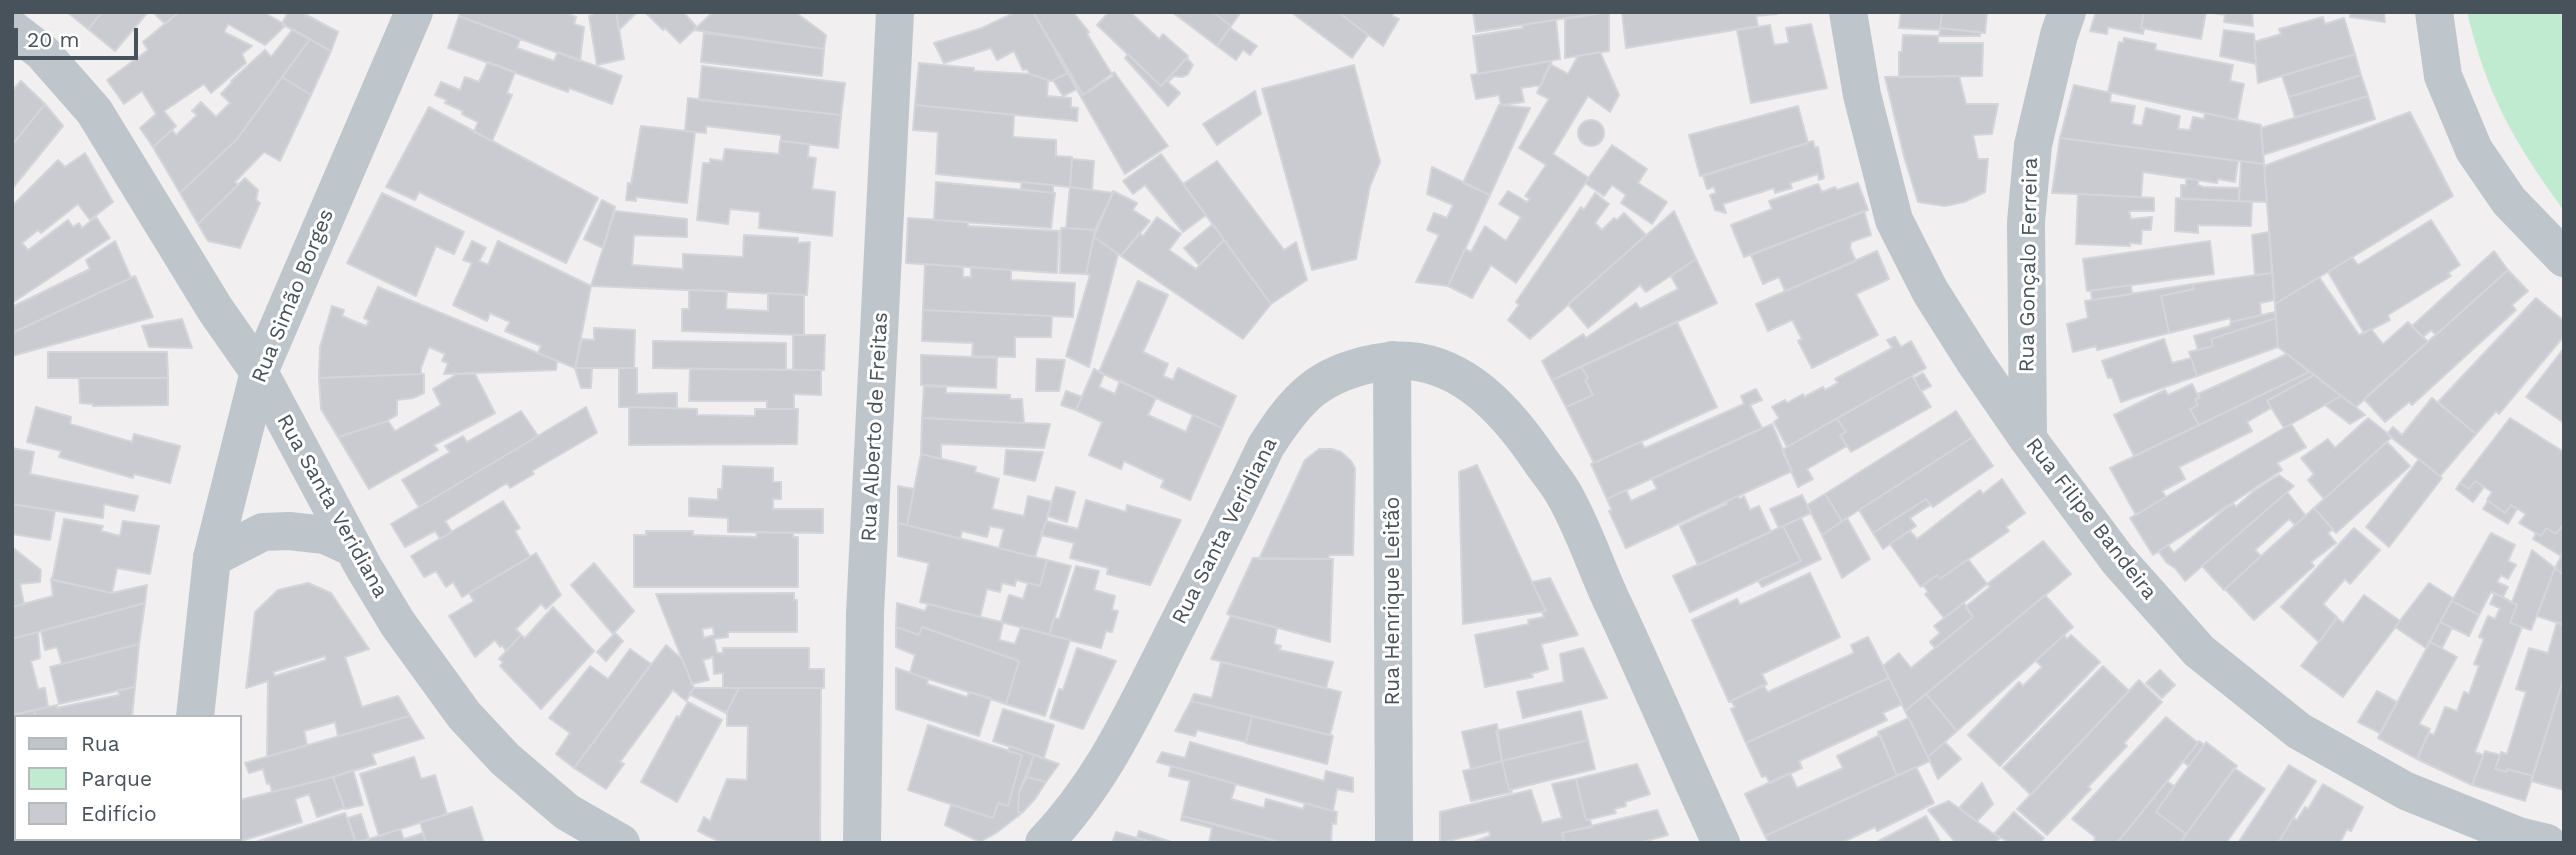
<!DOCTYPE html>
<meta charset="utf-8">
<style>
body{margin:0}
#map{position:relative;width:2576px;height:855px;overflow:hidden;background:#f1efef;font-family:"Work Sans",sans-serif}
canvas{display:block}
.frame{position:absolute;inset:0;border:14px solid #48525a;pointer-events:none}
.legend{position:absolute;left:14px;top:715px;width:228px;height:126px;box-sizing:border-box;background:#fff;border:2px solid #b6babd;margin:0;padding:9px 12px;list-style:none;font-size:21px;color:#48525a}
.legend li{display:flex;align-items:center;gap:14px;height:35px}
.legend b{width:35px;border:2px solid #b6babd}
.scale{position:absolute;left:14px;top:28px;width:124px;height:32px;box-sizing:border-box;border:4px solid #48525a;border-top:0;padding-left:9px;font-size:21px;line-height:24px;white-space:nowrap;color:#48525a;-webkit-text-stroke:5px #fff;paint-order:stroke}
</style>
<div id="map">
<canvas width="2576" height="855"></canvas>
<div class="frame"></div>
<ul class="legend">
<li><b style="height:9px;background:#bec6cc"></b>Rua</li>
<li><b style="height:19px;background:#c0ebd1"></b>Parque</li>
<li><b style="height:19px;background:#c9cbd1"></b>Edifício</li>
</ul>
<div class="scale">20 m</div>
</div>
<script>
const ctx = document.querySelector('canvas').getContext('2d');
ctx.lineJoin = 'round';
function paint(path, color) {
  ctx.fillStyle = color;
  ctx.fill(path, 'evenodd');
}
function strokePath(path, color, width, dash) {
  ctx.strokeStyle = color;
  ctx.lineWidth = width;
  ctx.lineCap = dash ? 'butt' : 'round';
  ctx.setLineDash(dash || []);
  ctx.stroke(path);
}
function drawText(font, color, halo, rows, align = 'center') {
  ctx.font = font + ' "Work Sans",sans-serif';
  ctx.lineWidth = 6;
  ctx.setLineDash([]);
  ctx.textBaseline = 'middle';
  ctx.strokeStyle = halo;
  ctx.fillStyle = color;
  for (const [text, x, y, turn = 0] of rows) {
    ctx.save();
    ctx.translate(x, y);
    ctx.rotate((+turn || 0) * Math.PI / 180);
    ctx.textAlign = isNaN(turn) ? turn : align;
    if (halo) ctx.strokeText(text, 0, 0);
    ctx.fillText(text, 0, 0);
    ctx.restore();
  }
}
const green = new Path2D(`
 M2467,12h93l4,5v194c-50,-69 -77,-115 -97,-199z`);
const building = new Path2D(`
 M67,12h35l-14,17z
 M102,12h46l-33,39 -27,-22z
 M153,12h26l-14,12z
 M179,12h84l23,13 -21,20 -37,-21 -4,8 28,14 -10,8 4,9 -35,30 -7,-9 -40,27 12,15 -23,21 -13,-19 16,-14 -14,-23 -18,13 -17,-24 41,-30 -5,-8z
 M288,12h13l37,20 -7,19 -49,-27z
 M460,12h103l13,5 -2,7 10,3 -4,34 -121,-45z
 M591,12h25l8,47 -27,6 -8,-49h3z
 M616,12h21l-18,18z
 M645,12h38l14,15 -17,16 -15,-15 -2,2z
 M713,12h82l31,23 -2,14 -130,-19z
 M1016,12h17l35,61 -17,8 -21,-7 -3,-5 -4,1 -9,-19 -17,9 -6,-12 -47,15 -10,-20 48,-15z
 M1033,12h40l16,20 -2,2 26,42 -30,19z
 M1109,12h21l29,27 4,-5 25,22 -27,30 -64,-61z
 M1172,12h41l18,14 -14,20z
 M1213,12h28l-10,14z
 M1291,12h47l30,23 -16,23z
 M1338,12h56l-2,4 7,3 -16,27z
 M1473,12h133l-130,20z
 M1609,12v39l-44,7v-39z
 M1622,12h155v2l-21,2 2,10 -132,22z
 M1901,12h41l-2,16 40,4v4h-41l1,-6 -41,-2z
 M1942,12h45l-2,21 -45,-5z
 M2096,12h48l-3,16 3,1 -1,5 -35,-7 -1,7 -17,-3z
 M2144,12h62l-5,27 -60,-11z
 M2208,12h44l1,14 -29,-4 1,-7z
 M2351,12h33l1,10 -35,-5z
 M459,16l61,23 -3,9 37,13 4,-9 64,24 -10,28 -43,-16 -1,4 -120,-44z
 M2323,17l2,7 19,-6 11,36 -97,29 -4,-41 27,-8 -2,-5z
 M1556,20l4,39 -82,15 -5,-38 50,-8v-3z
 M1811,24l16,64 -76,15 -14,-73 33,-5 4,20 15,-2 -3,-15z
 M1230,28l27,18 -7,9 -7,-5 -7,10 -19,-14z
 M293,29l17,10 -73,100 -57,54 -27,-46 19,-17 4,5 21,-20 -5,-4 9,-9 15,15 14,-14 -9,-9 11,-12 -1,-1 34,-31 6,7z
 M2224,30l30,4 2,30 -36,-8z
 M704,33l120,16 -2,27 -121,-14z
 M1903,35l35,1v7h45l-1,33 -83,1v-25h3z
 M2124,38l32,6 -1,6 78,15 -3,16 14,3 -7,36 -129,-28 11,-50 4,1z
 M310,39l21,12 -20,44 -29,-18z
 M1058,52l25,43 31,-23 54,74 -43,28 -69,-121z
 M1600,52l19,43 -9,17 -22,-16 -35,58 36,24 -73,105 -25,-18 -19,33 -24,-12 17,-37 6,3 14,-26 21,15 15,-24 -22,-13 9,-13 19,11 3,-3 -5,-3 21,-31 -27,-17 30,-49 -12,-6 13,-29 18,10 10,-18z
 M1128,54l33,32 26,-28 6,7 -5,9 -6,3 -8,-1 -6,6 12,11 -12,13 -43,-48z
 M2355,54l6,21 -72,22 -7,-21z
 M1552,61l-11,24 -20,3 3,14 -23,3 -2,-10 -23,4 -5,-24z
 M488,62l27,10 -8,21 5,2 -20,46 -18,-9 4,-10 -16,-8 1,-3 -18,-8 2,-3 -12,-5 6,-13 19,8 5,-13 14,5z
 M919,63l55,5v3l56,3 18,6 -1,16 24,2v9l7,1 -1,13 -162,-16z
 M1354,65l26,97 -10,24 -14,73 -44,11 -50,-181z
 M702,66l143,17 -4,32 -142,-15z
 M1068,73l9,16 -14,7 -10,-16z
 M2361,75l7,21 -73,21 -6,-20z
 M1959,76l7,28h32l-6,30 -19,1 5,24h10l-3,33 -21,10 -19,4 -27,-4 -14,-46 -19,-79z
 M282,77l29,18 -31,66 -16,-9 -29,30 3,3 -40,39 -18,-31 57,-54z
 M21,81l24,23 -33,41v-54z
 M2074,85l37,8 -1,9 25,4 -3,18 10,2 4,-18 34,8 -2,13 12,1 3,-13 11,2 1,-6 56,12 3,39 -204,-26z
 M1255,91l6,23 -44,31 -14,-21z
 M2368,96l7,23 -112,36 -2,-27z
 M688,98l153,17 -3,33 -57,-7v-6l-75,-9v7l-21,-2z
 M45,104l18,22 -51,63v-44z
 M915,105l99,10 -1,22 43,3v16l16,1 -2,30 -134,-13 2,-42 -25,-2z
 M1499,105l31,3 -40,87 -27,-12z
 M1798,106l10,37 -108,33 -11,-41z
 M429,107l169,91 -32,65 -147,-71 -4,8 -29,-13z
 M2410,112l43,84 -178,108 -11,-138z
 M1578 133a13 13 0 1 1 26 0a13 13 0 1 1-26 0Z
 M641,126l54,6 -8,71 -51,-6v4l-10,-1 2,-17 3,1z
 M2060,138l178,23 -3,21 -17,-3 -1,4 -74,-11 -2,25 -87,-4h-2z
 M780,141l29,3 -1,13 8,1 -4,31 23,3 -3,44 -73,-8 1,-16 -30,-3 -2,15 -31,-4 6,-57h7v-4l13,2 2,-12 54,5z
 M1813,141l2,7 3,-1 6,31 -5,2 -1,-6 -28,9 2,5 -17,5 -1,-5 -51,16 3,9 -11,-3 -5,-15 6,-2 -2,-6 -7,2 -4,-13z
 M1612,145l35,24 -9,14 29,19 -15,22 -31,-21 5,-8 -14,-10 -8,11 -19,-13z
 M85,153l28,49 -23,18 -12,-16 -37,29 -3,-3 -16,13 6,7 40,-30 5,7 6,-4 3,5 14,-11 14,21 -98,65v-97l46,-46 7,7z
 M1161,154l45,61 -23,17 -38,-47 -12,9 -10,-13z
 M1072,159l22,2 -2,29 -22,-3z
 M1217,161l67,89 12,-8 11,38 -36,24 -88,-120z
 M2241,161l23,3 3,38 -28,-1z
 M1432,167l58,28 -42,91 -32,-4 23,-47 -12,-5 7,-17 13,5 6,-13 -26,-11z
 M245,178l13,12 -2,10 4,3 -20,45 -32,-7 -10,-17z
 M2186,178l12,2v5l5,2 36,1v13l-58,-2v-14h5z
 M936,182l119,11 -4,35 -117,-8z
 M1022,182l31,3v8l-32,-4z
 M1858,183l10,27 -124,47 -13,-32 41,-16 -3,-8 49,-17 4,8 13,-5 2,3z
 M1070,187l43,6 -18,37 -29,-2z
 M1113,191l24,12 -4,7 17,11 -29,35 -27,-19z
 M382,193l82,39 -10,22 -18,-8 -20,50 -69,-33z
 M1595,193l14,11 -14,19 7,7 12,-12 3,2 7,-7 22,22 -116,104 -22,-19 11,-15 -3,-3 65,-95 3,3z
 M2078,194l76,4v13h-25l2,8 21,-2 -1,13h-9l-1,14 -11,-1v3l-54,-2z
 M2176,198l76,4 -1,24 -53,-1v8l-23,-2z
 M602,200l13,7 -12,41 -19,-9z
 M615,211l72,8v18l-53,-2 -2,30 51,4v-15l60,3 1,-22 54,3v5l12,-1 -3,53 -216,-9z
 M1674,211l22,48 -50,33 -6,-7 -52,43 -20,-24z
 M1864,211l7,24 -20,7 -1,6 6,13 -71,30 -6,-14 -16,7 -12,-29z
 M1157,217l24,17 -12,16 27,19 28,-29 47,64 -28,35 -122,-83 18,-23 4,3z
 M908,218l60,4v4l91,5 -2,42 -151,-10z
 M2431,220l29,45 -12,8 3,3 -63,39 2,5 -26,13 -36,-61 24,-15 6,8z
 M1213,224l11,16 -25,25 -15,-17z
 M1061,228l34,2 -9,44 -26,-1z
 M2269,232l3,41 -17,2 -3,-40z
 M1094,237l24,17 -29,113 -23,-11 24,-81 -4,-1z
 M115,241l16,37 -119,55v-26l78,-38 -4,-9z
 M472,241l14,7 -7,13 9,4 10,-24 93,45 -16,82 -37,-15 3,-7 -36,-15 5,-9 -20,-9 -3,8 -34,-16 19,-42 -9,-3z
 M2210,241l4,33 -127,17 -4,-32z
 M1877,251l12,28 -33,15 22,41 -66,33 -14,-27 4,-2 -10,-19 -24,11 -12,-27z
 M2494,251l14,19 -72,65 -5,-5 -8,7 -11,-11z
 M1696,259l21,44 -165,77 -10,-19 41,-27 3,4 50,-35 4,6 38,-20 -7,-13z
 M925,264l38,3v10h8v-10l40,3v10l64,3 -2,34 -150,-7z
 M2508,270l20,21 -16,14 4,5 -104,95 -3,-3 -24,20 -21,-23z
 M2272,273l2,27 -14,3 1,12 -30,7 -1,-4 -61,15 -8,-37 33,-7 -1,-5z
 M135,276l18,41 -141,39v-23z
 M2319,277l40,58 12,-6 12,15 25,-22 20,20 -72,65 -78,-60 -3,-43z
 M1138,281l30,14 -25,57 25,12 -5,12 10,4 5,-12 58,28 -14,32 -123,-56z
 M2193,284l1,5 -33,7 8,37 -72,17 -1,-4 -23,6 -6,-28 21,-6 -3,-17z
 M2131,285l1,9 -40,6 -1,-9z
 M378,287l179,74 -1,9 -112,4 4,-11 -6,-2 3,-7 -16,-7 -8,21v6l-102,4 1,-31 12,-41 12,4 -2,6 24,10 3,-5 -5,-3z
 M689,290l38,1 -1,18 42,2v-18l36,2v40l-122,-4v-22h7z
 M2536,298l28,23v15l-65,78 -3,-3 -20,23 -38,-32z
 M923,310l129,6 -1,21h-36v20l-43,-1 1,-13 -51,-2z
 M2275,312l1,6 -65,21 2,7 -15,4 -4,-14 36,-10 1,-4z
 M2276,318l2,29 -81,29 -8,-24 24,-6 -2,-7z
 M182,319l10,29 -43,-1 -7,-21z
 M1677,322l40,85 -123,56 -28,-56 27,-12 -8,-15 3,-2 -7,-11z
 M594,328l41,2 -1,38h-59l7,-29 12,1z
 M793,335h32l-1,35h-31z
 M1895,337l6,10 10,-6 15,27 -139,79 -13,-25 5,-4 -7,-11 13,-7 2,3 16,-9 1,3 19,-10 2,3 13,-7 -3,-4 57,-31 -5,-8z
 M2164,339l8,24 19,-5 6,18 -76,26 -9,-24h-4l-6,-17z
 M653,341l133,2v27l-133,-2z
 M2564,348v75l-38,-26z
 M48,352h119l1,26h-120z
 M2287,354l22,18 -110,53 -9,-16 8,-4 -3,-6 5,-2 -2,-3z
 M921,355l76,3 -1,30 -75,-3z
 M1037,359l28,1 -6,31h-23z
 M1581,367l7,11 -3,2 8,15 -27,12 -14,-27z
 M575,368h17l-1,20h-10z
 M619,368h18v26l40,-1v15l-58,-1z
 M690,369l131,1v25l-27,-1v15h-27v-8h-78z
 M1094,369l10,5 -5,13 16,7 5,-13 36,17 -8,17 38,17 7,-17 29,13 -32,72 -29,-13 3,-7 -40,-19 -3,8 -32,-14 13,-33 -26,-12z
 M2309,372l5,3 -47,26 4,7 -24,14 5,9 -73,36 6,12 -23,12 4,6 -30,18 -26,-47z
 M1923,373l8,13 -10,5 -7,-13z
 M421,374h3v19l-11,5 -16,2v15l-12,7 -47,15 -17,-28 -2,-31z
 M457,374h18l20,39 -61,32 4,5 -69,39 -31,-52 50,-16 7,10 46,-26 -8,-16z
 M2314,375l27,21 -57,32 -17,-27z
 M1912,376l19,31 -80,45 -11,-17 6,-3 -9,-14z
 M79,378h89v27l-75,1v-2l-13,-1z
 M2192,384l7,14 -4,1 3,6 -8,4 9,16 -65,31 -20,-41 51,-25 3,5z
 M924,386l22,1v6l64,2v4h12l2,24 -102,-5z
 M1756,389l6,11 -12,5 12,23 -155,71 -16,-35 50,-22 4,6 99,-44 -3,-8z
 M1066,391l16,6 -6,13 -15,-5z
 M2341,396l15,11 9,8 -15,9 -25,-19z
 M2432,398l44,36 -36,42 -53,-42 6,-7 9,8z
 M36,407l35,10 -1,7 62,18 2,-8 46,12 -10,37 -36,-9 -1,4 -74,-21 2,-6 -34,-9z
 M586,407l11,26 -65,38 2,3 -24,14 -3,-5 -62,38 7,11 -12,7 -5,-8 -30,16 -14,-23z
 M629,407l68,2v6l58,1v-7h43l-1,35 -168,1z
 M521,411l17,25 -119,71 -17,-27 48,-28 -5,-6 18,-10 4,6z
 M1956,411l17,26 -131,84 -17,-27z
 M922,418l102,5 26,1 -6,24 -103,-4v15l-20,-5z
 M1837,418l9,14 -6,3 7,11 -40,23 6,10 -15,8 -16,-37z
 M2368,418l24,19 -68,62 -16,-19 6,-6 -13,-16 27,-19 7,9z
 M2510,418l54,34v71l-8,11 -10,-6 -5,8 -22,-13 7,-9 -15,-9 -6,8 -18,-13 5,-8 -17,-11 -6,8 -9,-6z
 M1772,424l20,47 -166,77 -17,-37 3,-1 -5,-11 19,-9 5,11 26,-12 -5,-10z
 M2291,424l15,23 -29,16 5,7 -129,85 -23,-37z
 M1973,437l20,29 -60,41 -7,-8 -53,34 -14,-23z
 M2387,442l23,24 -74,67 -22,-25z
 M12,448l22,4 -4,22 108,22 -4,15 -30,-7 -1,14 -91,-14z
 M1319,449h13l9,3 10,9 4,7 -2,87h-24v4h-70l46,-99z
 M1006,450l37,2 -8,29 -31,-7z
 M921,454l55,13 -1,5 24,7 -7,30 32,7 4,-20 24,6 -17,55 -36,-9 5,-19 -14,-3 -3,11 -25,-6 -2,8 -53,-14z
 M2419,459l23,19 -53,69 -23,-20z
 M1477,465l55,117 14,29 -83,13 -4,-152z
 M723,466l50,2v14h8v17h-8v10h50v24l-95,-1v-14l-39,-2v-18l29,2v-11h4z
 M2279,475l15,11 -109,95 -10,-13 -8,-5 -9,-12 10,-6 6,8 52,-45 8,-4 2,3 18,-16z
 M2002,479l23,34 -19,14 3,4 -69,48 -3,-4 -16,12 -31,-43 20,-13 7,8 63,-49 3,4z
 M2475,481l9,6 -11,15 -17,-13 4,-6 9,6z
 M898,486l16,3 -7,36 -9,-2z
 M1056,487l19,5 -8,30 -20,-6z
 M2287,492l19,24 -11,9 -6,-6 -34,31 6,6 -37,34 -22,-24z
 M1825,494l17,27 -20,14 -15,-30z
 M1802,495l9,18 -32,15 -9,-19z
 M1738,496l2,3 4,-3 6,14 9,-4 12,26 -73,33 -18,-39 47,-22 -2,-2z
 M1926,499l4,6 -20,13 6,8 -33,23 -10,-16z
 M1086,500l40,12 1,-7 54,15 -31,65 -43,-11 1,-6 -38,-10 4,-15 -33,-8 5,-14 32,8z
 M503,501l17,27 -5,3 15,26 -68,40 -9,-15 -7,5 -10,-16 -12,6 -13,-21z
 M2488,501l17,12 6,-8 6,4 -9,15 -25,-15z
 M12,504l43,7 -5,29 -38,-6z
 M2314,508l19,21 -5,4 8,10 -25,19 3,4 -60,54 -29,-31z
 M1801,518l20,41 -59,28 -4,-6 43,-20 -18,-35z
 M1847,518l23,41 -28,19 -20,-43z
 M64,519l39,7 -2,5 19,5 3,-15 36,5 -9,48 -33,-6 -5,25 -60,-13z
 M898,523l149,37 -7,26 -24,-6 -1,6 -13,-3 -2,9 -13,-3 -7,28 -60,-15 9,-39 -31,-7z
 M1783,526l18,35 -111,51 -17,-36z
 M2354,528l26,22 -30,34 -5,-5 -22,25 14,13 -18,25 -38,-35z
 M2546,528l10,6 4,-6 4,2v21l-3,5 -28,-17 3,-6 5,3z
 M646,531h47v4l63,2 1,-5 36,1v4h5v50h-164v-52h12z
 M2491,533l24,12 -7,16 8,4 -8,14 -7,-4 -4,7 11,5 -5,10 -12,-5 -12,23 -27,-14z
 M2043,541l28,33 -166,137 -22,-45 16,-13 12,15 62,-51 -8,-10 25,-20 -3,-3z
 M12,547l29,23 -1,12 -20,2 4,20 -12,3z
 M2532,550l23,18 -24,62 -21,-7 7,-18 -5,-3z
 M2564,551v24l-9,-7z
 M536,553l25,42 -15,14 -5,-5 -25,25 5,6 -15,16 -4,-6 -2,2 -5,-7 -20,17 -26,-41 25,-15 -5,-8z
 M1253,558l80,1 -3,83 -103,-28z
 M1968,559l19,25 -43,34 -19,-24 3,-2 -5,-7 14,-10 3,4z
 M1047,560l24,6 -22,69 -48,-13 8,-27 14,4 5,-16 12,3z
 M594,563l40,48 -21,23 -42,-49z
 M1076,566l23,5 -5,19 21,6 -3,14 6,1 -6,21 -6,-1 -5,17 -52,-13 5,-17 5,1z
 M2555,568l9,7v50l-27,-9z
 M1810,573l30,64 -78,37 5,10 -38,18 -37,-82 45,-21 3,6z
 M1550,578l28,57 -37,9 7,25 -17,5 2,3 -48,10 -10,-52 54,-11 -1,-4 16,-3 -2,-5 4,-1 -14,-29z
 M51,579l61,14 35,-8 -2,18 -133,36v-32l41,-11z
 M308,583l23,10 38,56 -24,8 17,50 36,-11 12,20 -72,20 -3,-14 -31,9 3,14 -40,12 1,-76 -22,7 9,-76 23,-22zM325,656l1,4 -51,16 -2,-4z
 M2429,583l24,15 -27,50 -31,-21z
 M794,593v7h3v32h-69v5l-14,2 3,14h6v-5h86v21h15v19h-101v-15l-9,1 -1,-17 -10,3 6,20 -17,4 -36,-90zM713,627l1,8 -10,3 -2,-9z
 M2495,593l22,12 -7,18 12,4 -47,125 8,3 -11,30 -55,-26 12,-26 5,2 11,-28 12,4 7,-19 5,2 10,-28 -5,-2 10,-25 -5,-2 9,-21 7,3 5,-11 -10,-4z
 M2045,595l28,32 -116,104 -31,-37z
 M2364,595l36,26 -57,76 -42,-31 36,-48 6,5z
 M2452,601l27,14 -10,21 -29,-14z
 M145,603l-6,41 -77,20 -5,-17 -12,3 -4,-19z
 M897,603l28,8 3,-7 73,18 2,1 -4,17 16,4 6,-17 49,13 -25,76 -39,-12 13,-43 -97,-34 -3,8 -23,-8z
 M1964,603l9,14 -38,31 -5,-6 10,-9 -6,-7z
 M553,607l41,44 -53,58 -41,-43 3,-4 -4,-3 22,-24 4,3z
 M1231,616l46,12 -3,16 7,2 -2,4 54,12 -7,26 -115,-29z
 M2440,622l12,6 -10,20 -12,-6z
 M2557,622l7,3v52l-31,99 -26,-7v3l-12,-3 6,-17 6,2 19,-62 -10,-3 13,-41 19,5z
 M896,627l23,8 3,-8 97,34 -13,43 -96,-31 5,-18 -19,-8z
 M38,632l2,26 -9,3 7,28 7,-1 3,19 -36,8v-76z
 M615,633l8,8 -17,20 -9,-9z
 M2064,635l3,4 4,-4 29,27 -100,104 -32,-31 51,-53 4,4 19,-19 -6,-6z
 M1868,637l21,41 -143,65 -15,-34 4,-2 -4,-6 32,-16 5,7 86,-39 -3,-8z
 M2430,642l27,15 -38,67 11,5 -13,30 -39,-21z
 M139,644l-4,43 -76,17 -9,-37z
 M666,645l16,14 12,29 -8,13 -13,-11 -53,72 4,2 -18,25 -32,-21z
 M1077,648l39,13 -33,68 -33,-11 9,-29 4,1z
 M1583,648l24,50 -84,20 -6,-26 47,-10 -4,-28z
 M630,649l21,15 -77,104 -18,-14 14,-21 -21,-15 41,-52 18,13z
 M1221,662l120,30 -11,43 -139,-34 3,-7 18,4z
 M2103,666l26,25 -98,104 -28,-27z
 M896,668l32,11 -1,5 40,13 2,-5 22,6 -12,38 -83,-27z
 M2160,670l15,15 -13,13 -16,-15z
 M2564,677v113l-33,-9z
 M1889,678l13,26 -19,9 4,7 -88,41 3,7 -32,15 -4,-7 -4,1 -16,-34z
 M2139,680l23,22 -38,41 3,3 -39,41 3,2 -44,46 -30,-26z
 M135,687l-3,30h-97l-1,-7 23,-5v3l62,-13 -1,-5z
 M694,688h45l-13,25 -37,-19z
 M739,688h82l-1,155h-98l-24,-12 6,-14 6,4 17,-42 20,1 1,-54h-21v-15z
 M2377,691l20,11 -17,31 -22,-11z
 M1926,694l31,37 -29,26 -23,-46z
 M1191,701l61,15 -6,26 -49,-12 -2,6 -20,-5z
 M688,702l34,18 -45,82 -36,-20 36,-66 2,2z
 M1003,709l51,16 -10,33 -51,-17z
 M34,710l1,7h-19v15h-2l2,24 -4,1v-42z
 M1581,711l7,29 -86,21 -6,-30z
 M410,716l14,22 -52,16 4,10 -43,13 -61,15 -2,-9 -3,1 -4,-15 -14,4 -4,-10z
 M1252,716l81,20 -6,28 -81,-21z
 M2166,717l32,26 -81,100h-23l1,-6 -23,-18z
 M1909,718l21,43 -33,15 -19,-44z
 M1497,724l5,37 -31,8 -9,-37z
 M928,725l94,30 -14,51 -10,-3 -5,15 -85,-28z
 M1880,735l17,41 -132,60 -20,-42 45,-21 7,15 46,-20 -6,-12z
 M1588,740l7,29 -86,21 -7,-29z
 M2199,741l5,4 -15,21 -6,-4z
 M1190,742l134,39 2,-10 27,7v14l-16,-3 -4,22 -176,-49 5,-10 23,6z
 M1945,742l16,17 -23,20 -10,-22z
 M2206,742l31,24 -51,68 -30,-22z
 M1010,746l24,9 -15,37 -1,20 4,1 -26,20 -16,9 -35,-17 6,-20 42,13 5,-15 10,3 14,-51 -14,-4z
 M2485,751l15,4 -5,14 12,3v-3l26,7 -8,25 -53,-16z
 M1034,755l25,9 -13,18 -19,-5z
 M414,757l7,22 14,-4 12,39 -68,22 -19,-62z
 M1502,761l7,29 2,-1 1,3 -41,9 -8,-30z
 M1637,764l13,30 -25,8 1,4 -12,3 2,4 -30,7 -10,-41z
 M2289,765l27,16 -38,62h-40z
 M1171,766l65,18 -5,15 33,9 2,-9 37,10 2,-6 32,9 -1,12 -4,-1 -1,20h-48l-101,-27 8,-35 -21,-5z
 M1916,767l18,36 -57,28 -2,-4 -34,16h-72l-4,-7z
 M2234,768l31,21 -39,54h-46z
 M353,770l10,35 -18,4 -12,-32z
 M12,771h4v31l-3,1z
 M333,777l11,31 -27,9 -8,-23 -14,5 7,23 -67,21 1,-4h4v-39z
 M1027,777l19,5 -11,17 -13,14 -4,-1 1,-20z
 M1576,779l10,41h4l2,7 -30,6 2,10h-93l19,-7 -1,-5 -49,12v-31l91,-22 11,33 20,-5 -10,-34z
 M2167,781l7,5 -18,26 30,22 -6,9h-63z
 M1982,783l11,21 -16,17 -18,-13z
 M2323,784l40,23 -12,24 -4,-2 -7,14h-62l15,-25 4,2 8,-13 3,2z
 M1949,801l45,33 6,4 -6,5h-38l-28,-33z
 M472,807l12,36h-58l-6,-21z
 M1657,810l11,25 -30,8h-74l-2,-10z
 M2014,812l30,26 -4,5h-30l-16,-9z
 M345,813l11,30h-103z
 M361,814l8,25 -13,3 -8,-24z
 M1182,816l37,9 64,18h-74l3,-15 -31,-8z
 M1926,816l15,27h-66z
 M400,829l4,10 19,-6 3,10h-70z
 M1139,831l35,12h-18l-19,-5z
 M1116,832l21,6 19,5h-44z
 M83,839h39v4h-38z`);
const minor = new Path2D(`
 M1848,12l14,83 32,125 36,71 45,71 53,77 90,121 81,91 100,80 107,60 112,45 29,7
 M2434,12l9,64 31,74 35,51 55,57
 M12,29l30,23 52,59 121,198 44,63 105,196 34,56 66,91 41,44 62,53 54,31
 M1392,360l2,483
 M2028,439l-2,-217 7,-77 26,-110 8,-23
 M212,558l51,-26 26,-1 36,4 26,12
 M862,843l3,-230 30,-601
 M1044,843c56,-58 87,-126 123,-197 34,-67 67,-133 99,-200 31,-48 52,-72 110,-83 76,-15 128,43 166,100 8,11 18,23 24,35 20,36 32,76 50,112 36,77 69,155 105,233`);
const tertiary = new Path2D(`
 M195,717l17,-159 47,-186 155,-360
 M183,843l1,-4`);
const streetNames = [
 ["Rua Gonçalo Ferreira",2029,265,-89],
 ["Rua Simão Borges",293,296,-68],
 ["Rua Alberto de Freitas",875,427,-87],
 ["Rua Santa Veridiana",332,506,61],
 ["Rua Filipe Bandeira",2091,519,52],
 ["Rua Santa Veridiana",1225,531,-63],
 ["Rua Henrique Leitão",1393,601,-90]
];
paint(green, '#c0ebd1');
paint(building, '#c9cbd1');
strokePath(building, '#d3d5da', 2);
strokePath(minor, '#bec6cc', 38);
strokePath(tertiary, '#bec6cc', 38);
drawText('21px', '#48525a', '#fff', streetNames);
</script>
